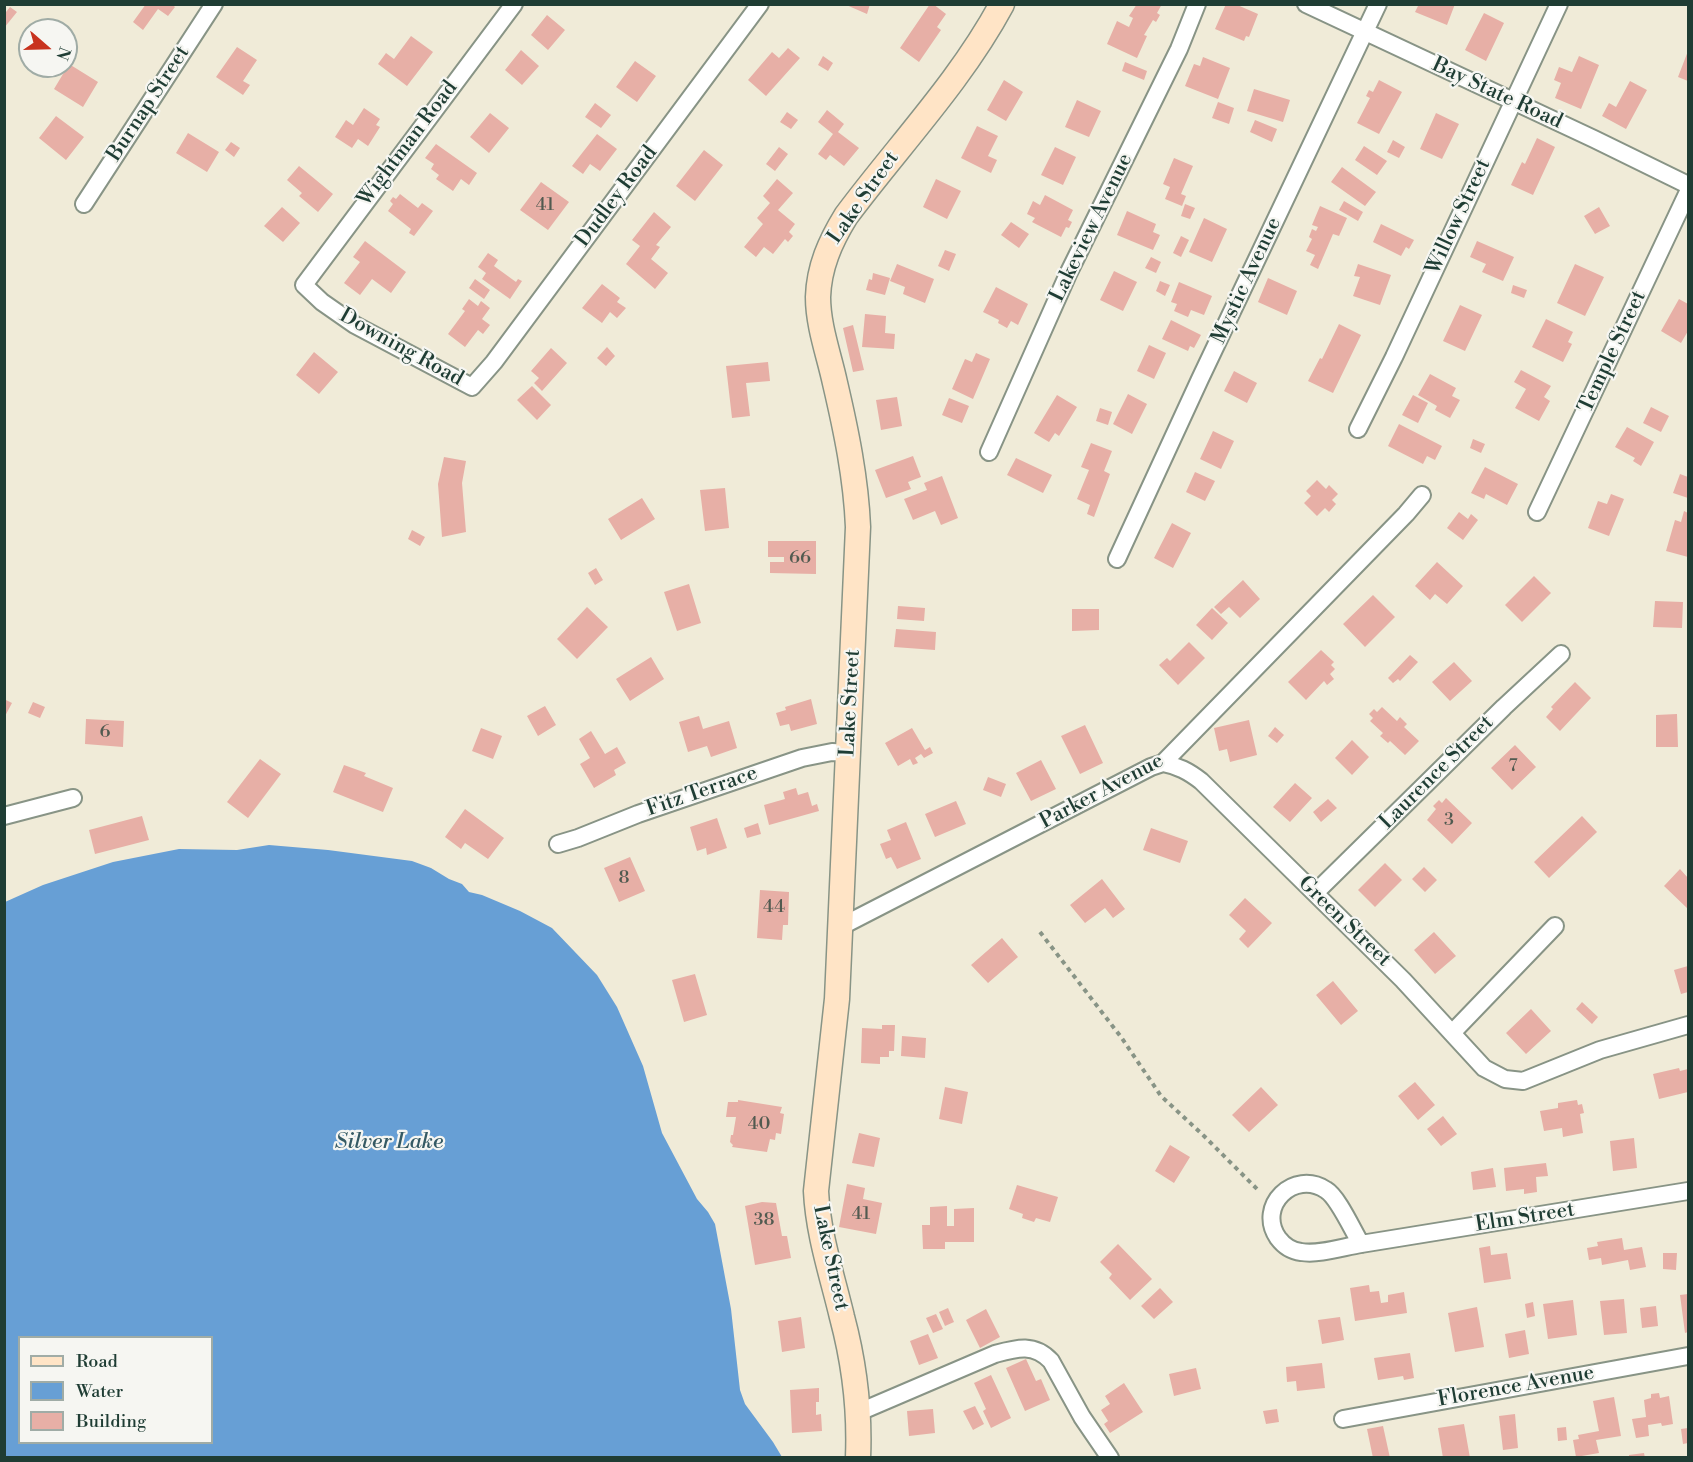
<!DOCTYPE html>
<style>
body{margin:0}
#map{position:relative;width:1693px;height:1462px;overflow:hidden;background:#f0ebd8;font-family:"Libre Bodoni",serif}
canvas{display:block}
.frame{position:absolute;inset:0;border:6px solid #1f3d34;pointer-events:none}
.legend{position:absolute;left:18px;top:1336px;width:195px;height:108px;box-sizing:border-box;background:#f6f6f2;border:2px solid #a0aca6;margin:0;padding:8px 10px;list-style:none;font-size:18px;color:#1f3d34}
.legend li{display:flex;align-items:center;gap:12px;height:30px}
.legend b{width:30px;border:2px solid #a0aca6}
.north{position:absolute;left:18px;top:18px;width:60px;height:60px;box-sizing:border-box;background:#f6f6f2;border:2px solid #a0aca6;border-radius:50%;rotate:110deg;font-size:16px;font-weight:700;line-height:24px;text-align:center;color:#1f3d34}
.north::after{content:'';display:block;margin:auto;width:21px;height:27px;background:#c8321e;clip-path:polygon(50% 0,100% 100%,50% 72%,0 100%)}
</style>
<div id="map">
<canvas width="1693" height="1462"></canvas>
<div class="frame"></div>
<ul class="legend">
<li><b style="height:8px;background:#ffe4c6"></b>Road</li>
<li><b style="height:16px;background:#679fd5"></b>Water</li>
<li><b style="height:16px;background:#e7afa6"></b>Building</li>
</ul>
<div class="north">N</div>
</div>
<script>
const ctx = document.querySelector('canvas').getContext('2d');
ctx.lineJoin = 'round';
function paint(path, color) {
  ctx.fillStyle = color;
  ctx.fill(path, 'evenodd');
}
function strokePath(path, color, width, dash) {
  ctx.strokeStyle = color;
  ctx.lineWidth = width;
  ctx.lineCap = dash ? 'butt' : 'round';
  ctx.setLineDash(dash || []);
  ctx.stroke(path);
}
function drawText(font, color, halo, rows, align = 'center') {
  ctx.font = font + ' "Libre Bodoni",serif';
  ctx.lineWidth = 4.5;
  ctx.setLineDash([]);
  ctx.textBaseline = 'middle';
  ctx.strokeStyle = halo;
  ctx.fillStyle = color;
  for (const [text, x, y, turn = 0] of rows) {
    ctx.save();
    ctx.translate(x, y);
    ctx.rotate((+turn || 0) * Math.PI / 180);
    ctx.textAlign = isNaN(turn) ? turn : align;
    if (halo) ctx.strokeText(text, 0, 0);
    ctx.fillText(text, 0, 0);
    ctx.restore();
  }
}
const water = new Path2D(`
 M269,845l59,5 84,11 19,7 18,11 13,5 7,8 13,3 38,16 32,17 45,47 20,32 26,59 19,67 35,66 11,13 7,12 16,85 9,81 5,14 28,38 9,15h-777v-555l38,-17 70,-23 66,-13 58,1zM20,1338h192v104h-192z`);
const building = new Path2D(`
 M146,4h26l3,3 -7,9 -10,-7 -15,21 -10,-8z
 M844,4h26l-3,10z
 M930,4h3l13,10 -9,13 4,3 -22,32 -19,-14z
 M1137,4h25l-5,9 3,2 -4,7 -3,-2 -9,15 3,1 -10,22 -30,-14 10,-23 12,6 4,-9 -4,-2z
 M1226,4h9l23,10 -9,23 -3,-1 -2,5 -29,-12z
 M1419,4h36l-8,21 -32,-13z
 M10,7l7,5 -13,16v-17l2,1z
 M1484,13l20,10 -18,38 -21,-11z
 M547,15l18,15 -17,20 -17,-15z
 M411,36l22,16 -26,34 -29,-22 8,-11 8,6z
 M237,47l20,13 -14,21 7,4 -7,10 -27,-18z
 M788,48l12,10 -34,38 -18,-16 24,-28 7,6z
 M521,50l18,16 -17,19 -17,-15z
 M1688,51v30l-10,-4z
 M823,56l10,7 -5,8 -10,-6z
 M1579,56l20,9 -18,44 -26,-11 6,-15 -7,-3 5,-13 13,5z
 M1203,57l27,11 -12,31 -33,-13 9,-22 6,2z
 M635,61l21,15 -19,26 -21,-15z
 M1125,62l22,9 -3,9 -22,-9z
 M69,64l29,18 -15,25 -29,-18z
 M1004,80l19,12 -17,29 -19,-11z
 M1379,80l23,12 -23,42 -22,-11 13,-25 -4,-2 3,-6 4,2z
 M1630,81l17,9 -21,39 -24,-13 7,-13 7,4z
 M1254,89l36,11 -7,22 -36,-11z
 M1077,100l24,11 -12,26 -24,-10z
 M1218,102l16,6 -5,16 -17,-6z
 M595,103l16,12 -10,13 -16,-11z
 M364,108l16,11 -4,6 4,2 -12,19 -10,-7 -6,9 -17,-11 11,-17 7,5z
 M827,110l17,14 -6,8 21,16 -15,18 -14,-11 -4,5 -8,-6 15,-20 -15,-12z
 M787,112l11,8 -7,9 -11,-7z
 M490,113l19,15 -20,25 -19,-16z
 M1436,113l23,11 -17,35 -22,-10z
 M56,116l28,21 -18,23 -27,-22z
 M1255,120l22,9 -5,13 -22,-10z
 M977,126l21,10 -10,20 9,4 -6,13 -30,-15z
 M188,133l31,19 -12,20 -31,-19z
 M597,134l20,15 -17,22 -10,-7 -7,10 -11,-8z
 M1537,138l18,9 -22,48 -22,-10 11,-23 3,2z
 M1393,140l12,7 -6,11 -12,-6z
 M231,142l9,6 -6,9 -9,-7z
 M436,144l41,29 -8,12 -8,-6 -8,12 -17,-12 3,-4 -8,-6 3,-5 -9,-6z
 M1364,146l23,15 -10,14 -22,-15z
 M779,147l9,7 -13,17 -9,-7z
 M1055,147l21,10 -13,28 -22,-10z
 M704,150l19,15 -28,36 -19,-15z
 M1174,158l19,8 -12,28 5,2 -4,10 -17,-7 5,-12 -7,-3z
 M299,166l34,28 -15,18 -19,-16 3,-3 -15,-13z
 M1342,167l34,25 -11,14 -34,-24z
 M777,179l16,14 -15,17 17,14 -6,8 4,4 -5,6 -3,-3 -12,15 -9,-7 -8,10 -12,-10 19,-23 -6,-6 13,-15 -7,-7z
 M936,179l25,12 -14,28 -24,-12z
 M541,182l28,20 -21,28 -28,-20z
 M400,194l18,14 4,-5 11,8 -19,25 -5,-3 2,-4 -23,-18 5,-7 -3,-3 3,-4 3,2z
 M1045,195l28,15 -5,10 4,2 -3,6 -3,-1 -5,10 -29,-15 3,-4 -8,-4 6,-13 7,4z
 M1344,201l19,11 -5,9 -19,-11z
 M1185,204l10,4 -5,11 -9,-3z
 M1320,206l27,12 -8,18 -6,-2 -15,35 -8,-4 5,-10 -9,-4 6,-12 -3,-2 3,-8 4,2 2,-4 -6,-2z
 M282,207l18,16 -17,19 -19,-16z
 M1599,207l11,19 -15,8 -11,-18z
 M1127,211l29,13 -3,8 7,3 -7,15 -36,-15z
 M654,212l17,15 -15,18 4,2 -9,12 17,14 -13,16 -29,-25 14,-18 -8,-6z
 M1204,218l23,11 -15,33 -23,-10z
 M1011,222l18,12 -10,14 -18,-13z
 M1381,224l33,16 -5,9 -3,-2 -5,9 -28,-14z
 M1181,236l8,4 -8,17 -8,-4z
 M365,241l41,31 -15,21 -19,-14 -12,16 -16,-12 16,-21 -7,-5z
 M1477,241l37,16 -11,24 -21,-9 4,-8 -16,-7z
 M945,250l11,4 -7,17 -11,-5z
 M488,253l10,7 -4,6 22,16 2,-3 4,2 -12,18 -28,-20 4,-6 -8,-6z
 M1151,257l10,5 -5,11 -11,-5z
 M897,264l37,15 -9,24 -22,-9 2,-7 -15,-6z
 M1358,264l33,11 -11,30 -27,-9 7,-19 -6,-1z
 M1575,264l29,13 -19,39 -28,-13z
 M1114,271l23,11 -14,29 -23,-11z
 M873,273l17,5 -5,17 -19,-5 3,-11 3,1z
 M1268,278l29,13 -10,24 -29,-13z
 M475,279l15,11 -6,9 -15,-11z
 M1160,281l10,4 -5,11 -9,-5z
 M1179,282l33,14 -8,19 -13,-5 -3,7 -14,-6 3,-7 -6,-2z
 M602,284l18,14 -3,4 9,6 -9,10 -7,-6 -8,11 -20,-15z
 M1513,285l14,5 -3,8 -13,-5z
 M996,287l32,17 -10,21 -7,-4 -4,7 -9,-5 1,-3 -16,-8z
 M469,299l9,7 3,-5 9,7 -8,11 8,6 -7,9 -5,-4 -13,17 -17,-13 17,-23 -3,-2z
 M1679,299l9,5v27l-7,12 -20,-12z
 M1460,305l22,10 -17,36 -22,-10z
 M865,314l21,2 -1,17 10,1 -1,15 -32,-2z
 M1546,319l27,13 -5,10 4,2 -9,18 -31,-15z
 M1171,320l30,15 -7,13 -4,-2 -2,5 -26,-12z
 M1339,324l22,11 -28,58 -25,-12 12,-23 2,1z
 M853,325l11,45 -11,2 -10,-44z
 M1149,345l17,8 -12,26 -17,-8z
 M607,347l8,9 -9,10 -9,-8z
 M551,348l16,15 -25,28 -8,-8 5,-5 -8,-7z
 M314,352l24,20 -19,22 -23,-19z
 M976,353l14,6 -17,40 -21,-10 13,-30 7,3z
 M768,362l2,19 -24,2 4,33 -18,2 -6,-52z
 M1521,370l30,16 -7,11 6,4 -11,20 -24,-13 11,-19 -12,-7z
 M1234,371l23,12 -10,20 -23,-12z
 M1430,374l26,14 -4,8 8,4 -10,18 -15,-8 2,-4 -19,-11z
 M532,386l19,19 -14,15 -20,-20z
 M1128,394l19,10 -15,30 -19,-10z
 M1057,395l20,12 -18,29 -4,-3 -6,9 -15,-9z
 M1413,395l15,8 -10,20 -16,-8z
 M897,397l5,29 -21,4 -5,-30z
 M949,398l20,8 -7,17 -20,-8z
 M1651,407l18,9 -8,16 -18,-9z
 M1100,408l12,4 -4,13 -12,-4z
 M1399,424l43,22 -7,14 -8,-4 -4,8 -35,-18z
 M1627,427l27,15 -13,24 -8,-5 2,-3 -20,-11z
 M1213,431l21,10 -13,28 -21,-10z
 M1473,439l12,5 -4,9 -11,-5z
 M1091,443l21,8 -8,20 6,3 -16,43 -7,-3 3,-9 -13,-6 12,-29 -8,-3z
 M913,456l8,21 -13,5 3,7 -25,9 -11,-28z
 M444,457l22,4 -4,22 4,49 -24,5 -4,-53z
 M1016,458l36,17 -9,18 -36,-18z
 M1485,467l33,17 -11,21 -21,-11 -2,5 -13,-6z
 M1195,472l20,9 -10,20 -19,-9z
 M1680,474l8,3v21l-15,-5z
 M942,476l16,42 -17,7 -6,-14 -22,9 -9,-21 23,-9 -3,-7z
 M1317,480l9,9 3,-4 9,9 -6,6 4,4 -7,8 -4,-4 -8,8 -13,-13 7,-7 -5,-5z
 M725,488l4,40 -24,3 -5,-41z
 M1611,494l13,5 -15,37 -21,-8 10,-27 9,3z
 M642,498l13,21 -34,21 -13,-21z
 M1684,511l4,2v44l-22,-6 9,-31 6,2z
 M1459,512l9,7 3,-5 7,6 -15,20 -16,-12z
 M1172,523l19,10 -18,35 -19,-10z
 M412,530l13,7 -5,9 -12,-7z
 M768,541h48v33l-46,-1v-11h14v-5h-16z
 M1437,562l26,24 -16,18 -12,-10 -5,6 -15,-14z
 M596,568l7,12 -8,5 -7,-12z
 M1534,576l17,17 -29,29 -17,-17z
 M1243,580l17,19 -20,19 -11,-11 -8,7 -7,-7z
 M689,584l12,39 -24,8 -13,-39z
 M1373,595l22,22 -30,30 -22,-23z
 M1655,601l28,1 -1,26 -29,-1z
 M898,606l27,2 -1,13 -27,-2z
 M587,607l21,20 -31,32 -20,-20z
 M1212,608l16,15 -16,17 -16,-15z
 M1072,609h27v21l-27,1z
 M896,629l40,3 -1,18 -41,-3z
 M1189,642l16,16 -27,27 -19,-20 8,-7 3,3z
 M1321,650l13,12 -3,3 4,4 -5,5 4,5 -7,6 -3,-4 -18,19 -18,-18z
 M1410,655l8,7 -18,19 -2,-2 -5,4 -5,-5z
 M651,657l13,22 -34,22 -14,-22z
 M1454,662l18,19 -22,20 -18,-19z
 M1575,682l16,16 -31,33 -14,-14 7,-8 -2,-2z
 M4,699l8,4 -8,15z
 M811,699l6,25 -26,7 -2,-7 -9,2 -4,-13 10,-3 -1,-3z
 M33,702l12,5 -5,11 -12,-5z
 M545,706l11,19 -18,11 -11,-20z
 M1382,707l15,14 3,-4 7,7 -3,3 15,14 -14,14 -15,-14 -2,2 -8,-7 3,-3 -13,-12 3,-3 -4,-4 5,-5 3,3z
 M1677,714l1,33h-22v-32z
 M699,716l4,13 26,-8 8,27 -26,9 -4,-11 -19,6 -9,-30z
 M86,719l38,2 -1,26 -38,-3z
 M1249,720l8,35 -27,7 -3,-13 -8,2 -5,-23z
 M1085,725l18,38 -23,11 -19,-38z
 M1275,727l9,8 -7,8 -9,-7z
 M481,728l21,8 -9,23 -21,-8z
 M912,728l13,22 5,-3 3,6 -9,5 -3,-4 -6,4 3,5 -5,2 -3,-6 -12,7 -13,-23z
 M591,731l14,23 12,-7 9,16 -12,7 2,5 -22,13 -14,-24 10,-6 -11,-19z
 M1352,740l17,17 -17,18 -17,-17z
 M1515,745l21,22 -24,23 -21,-22z
 M260,759l21,15 -33,44 -21,-16z
 M1041,760l15,29 -25,12 -15,-28z
 M344,765l22,8 -2,3 29,12 -10,24 -50,-20z
 M988,777l18,7 -5,13 -18,-7z
 M1295,783l17,15 -22,24 -17,-15z
 M796,788l2,7 10,-3 4,14 5,-2 2,7 -50,14 -5,-20 21,-6 -2,-7z
 M1446,798l26,25 -20,21 -25,-24 9,-11 -3,-3 6,-6 3,3z
 M1328,799l9,9 -16,14 -8,-10z
 M956,801l10,23 -31,13 -10,-23z
 M465,809l39,29 -16,21 -23,-16 -4,6 -16,-12z
 M142,816l7,24 -54,14 -6,-24z
 M1582,816l15,16 -48,46 -15,-16z
 M717,818l10,30 -20,7 -1,-7 -9,3 -7,-24z
 M906,822l15,37 -24,10 -6,-12 -5,2 -6,-15 11,-4 -4,-10z
 M758,823l3,11 -14,4 -3,-10z
 M1151,828l37,13 -8,22 -37,-13z
 M630,857l15,34 -26,11 -15,-34z
 M1385,863l17,17 -27,27 -17,-17z
 M1424,867l13,13 -12,12 -13,-13z
 M1680,869l8,9v31l-24,-23z
 M1102,879l23,30 -12,9 -8,-10 -20,15 -15,-18z
 M760,890l29,2 -1,33h-5l-1,15 -25,-2z
 M1245,898l27,25 -24,25 -9,-9 7,-8 -17,-16z
 M1434,932l22,24 -21,18 -21,-24z
 M1002,938l16,19 -30,26 -17,-18z
 M1688,966v26l-7,2 -7,-24z
 M695,974l12,41 -23,7 -12,-42z
 M1333,981l25,30 -17,14 -25,-30z
 M1582,1002l16,15 -6,7 -16,-15z
 M1531,1009l20,22 -25,23 -20,-21z
 M882,1025h13l-1,26h-5v6h-9v7l-19,-1 1,-35 20,1z
 M902,1036l24,2 -1,20 -24,-2z
 M1679,1068l1,3 8,-2v23l-29,7 -6,-25z
 M1415,1082l20,23 -17,15 -20,-24z
 M945,1087l23,5 -6,32 -23,-5z
 M1261,1087l17,18 -29,27 -17,-17z
 M738,1100l44,7 -2,6 4,1 -3,20 -5,-1 -1,7 -5,-1 -3,13 -35,-5 1,-2 -3,-3 1,-7h2l3,-18h-10l2,-15h10z
 M1577,1100l1,5 4,-1 2,9 -4,1 3,19 -20,4 -1,-9 -18,3 -4,-20 18,-3v-5z
 M1443,1116l14,18 -16,12 -14,-17z
 M859,1133l21,5 -6,29 -22,-4z
 M1634,1138l3,30 -24,3 -3,-30z
 M1170,1145l20,12 -16,26 -19,-12z
 M1546,1163l2,13 -12,1 1,15 -13,2v-5l-18,2 -2,-23z
 M1493,1168l3,19 -23,3 -2,-18z
 M847,1184l18,4 -2,11 19,4 -6,31 -37,-7z
 M1017,1185l41,12 -8,25 -14,-4 -2,4 -12,-4 1,-4 -14,-5z
 M762,1202l14,1 6,33h5l4,22 -36,7 -10,-59z
 M947,1206v20h7v-17l20,-1v34h-29v7h-22l-1,-24h8v-18z
 M1622,1238l2,12 18,-3 4,20 -16,3 -2,-10 -26,5 -1,-7 -12,2 -2,-12 11,-2 -1,-4z
 M1118,1244l34,35 -22,21 -21,-22 3,-4 -12,-12z
 M1490,1246l1,9 16,-2 4,26 -27,4 -5,-35z
 M1663,1253h14l-1,17 -13,-1z
 M1369,1285l1,7 9,-1 2,12 7,-1v-7l16,-3 3,21 -52,8 -5,-33z
 M1160,1288l13,14 -19,17 -13,-13z
 M1688,1294v38l-3,1 -5,-38z
 M1624,1299l3,34 -23,2 -4,-34z
 M1573,1300l4,35 -29,4 -5,-35z
 M1533,1302l2,14 -8,2 -2,-14z
 M1656,1306l2,20 -16,2 -2,-20z
 M1477,1307l7,40 -29,5 -7,-39z
 M948,1308l6,14 -9,4 -6,-14z
 M986,1309l14,28 -20,11 -14,-28z
 M936,1314l7,15 -10,4 -7,-15z
 M801,1317l4,31 -23,4 -4,-31z
 M1340,1317l4,23 -22,4 -4,-24z
 M1525,1330l4,24 -20,4 -4,-24z
 M928,1334l10,24 -19,7 -9,-24z
 M1410,1353l4,25 -10,2 -1,-4 -25,4 -4,-22z
 M1026,1359l10,22 5,-2 9,21 -25,11 -19,-43z
 M1322,1363l3,25 -28,3 -1,-10 -9,1 -1,-15z
 M1196,1368l5,21 -27,7 -5,-22z
 M991,1375l20,43 -20,10 -8,-17 3,-2 -12,-26z
 M1124,1383l19,29 -33,21 -6,-9 4,-3 -7,-11 9,-6 -5,-8z
 M819,1388v14h-3v13l5,-1 1,17 -30,2 -2,-43z
 M1659,1393l1,5 9,-2 4,28 -11,2 -1,-3 -13,2 1,11 -13,2 -4,-19 14,-2 -2,-17 7,-2v-4z
 M1614,1397l7,39 -25,4 3,13 -23,4 -3,-17 6,-1 -1,-4 21,-4 -6,-30z
 M975,1406l9,18 -11,6 -10,-19z
 M933,1409l2,24 -26,3 -2,-25z
 M1277,1409l2,13 -13,2 -3,-13z
 M1515,1414l3,34 -15,2 -4,-34z
 M1464,1424l6,34h-27l-5,-30z
 M1383,1426l7,32h-17l-6,-29z
 M1566,1427l1,13 -9,1 -1,-13z
 M1688,1428v15l-5,1 -2,-15z
 M1644,1453l1,5h-16v-3z`);
const path = new Path2D(`
 M1040,932l81,105 40,59 43,40 53,53`);
const street = new Path2D(`
 M514,4l-210,281 18,17 33,23 117,62 22,-25 266,-358
 M1306,4l288,135 94,46
 M84,204l130,-200
 M1358,429l36,-72 165,-353
 M989,452l80,-180 110,-223 18,-45
 M1537,512l151,-320
 M1117,559l83,-180 178,-375
 M1163,763c15,3 25,8 38,18l202,199 81,88 21,11 18,2 77,-31 88,-25
 M4,816l69,-18
 M558,844l20,-6 60,-24 164,-56 30,-6 17,1
 M1315,893l189,-186 57,-53
 M840,927l311,-160 12,-4 243,-249 16,-19
 M1452,1033l103,-107
 M1361,1244c-8,-13 -23,-47 -35,-54 -32,-21 -70,16 -48,48 6,8 14,13 23,14 18,3 42,-5 60,-8l327,-53
 M857,1413l138,-59c22,-6 39,-11 56,7l31,56 28,41
 M1343,1419l345,-63`);
const secondary = new Path2D(`
 M858,1458c2,-47 -4,-96 -16,-141 -10,-42 -24,-83 -26,-126l21,-192 21,-472c-2,-49 -12,-97 -23,-144 -6,-28 -17,-57 -17,-86 1,-30 12,-55 28,-81 52,-70 114,-134 156,-212`);
const numberNames = [
 ["41",545,206],
 ["66",800,559],
 ["6",105,733],
 ["7",1513,767],
 ["3",1449,821],
 ["8",624,879],
 ["44",774,908],
 ["40",759,1125],
 ["41",861,1215],
 ["38",764,1221]
];
const streetNames = [
 ["Bay State Road",1497,94,25],
 ["Burnap Street",149,104,-57],
 ["Wightman Road",408,144,-53],
 ["Dudley Road",617,197,-53],
 ["Lake Street",864,198,-55],
 ["Willow Street",1459,217,-65],
 ["Lakeview Avenue",1092,228,-64],
 ["Mystic Avenue",1247,281,-65],
 ["Downing Road",401,348,29],
 ["Temple Street",1613,352,-65],
 ["Lake Street",851,703,-87],
 ["Laurence Street",1437,773,-45],
 ["Fitz Terrace",702,792,-19],
 ["Parker Avenue",1102,792,-28],
 ["Green Street",1344,922,44],
 ["Elm Street",1525,1218,-9],
 ["Lake Street",830,1258,78],
 ["Florence Avenue",1516,1387,-10]
];
const waterNames = [
 ["Silver Lake",389,1143]
];
paint(water, '#679fd5');
paint(building, '#e7afa6');
strokePath(street, '#889486', 20);
strokePath(secondary, '#889486', 27);
strokePath(path, '#889486', 4, [4.5, 4.5]);
strokePath(street, '#fff', 16);
strokePath(secondary, '#ffe4c6', 24);
drawText('18px', '#515a50', null, numberNames);
drawText('21px', '#1f3d34', '#f6f6f2', streetNames);
drawText('italic 22px', '#355a64', '#f6f6f2', waterNames);
</script>
